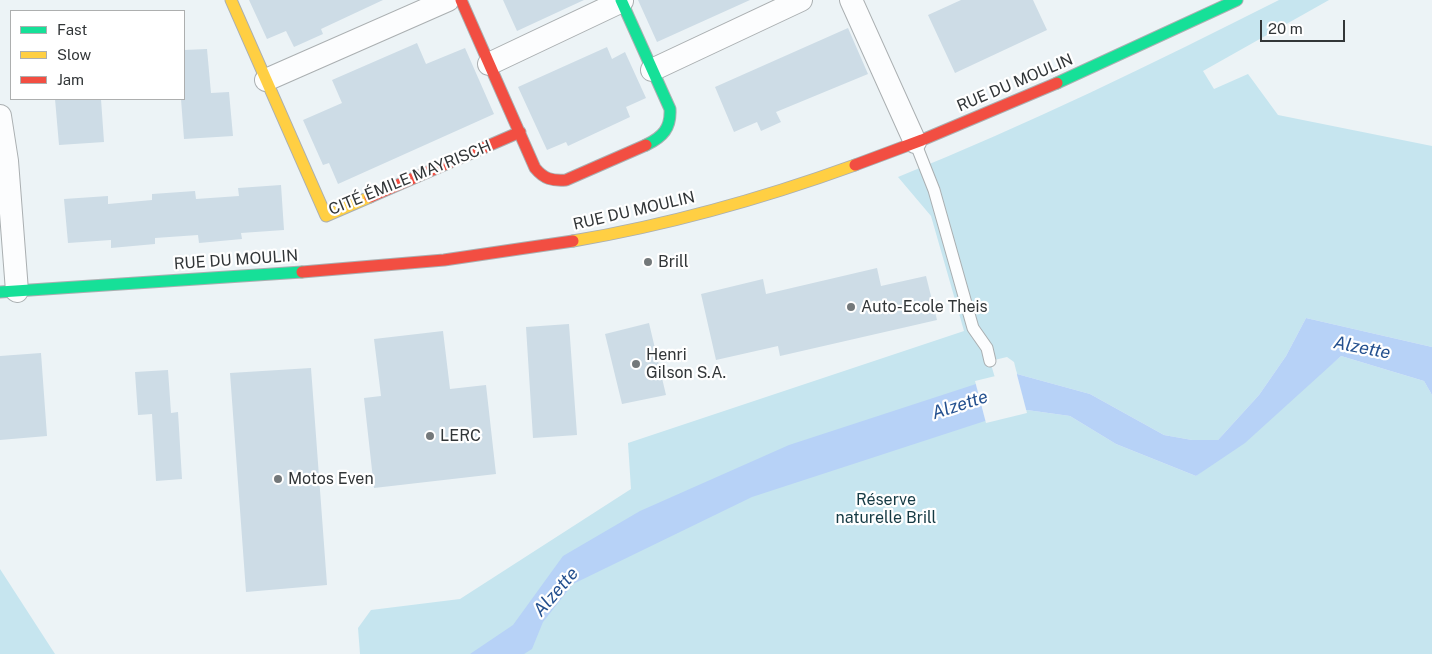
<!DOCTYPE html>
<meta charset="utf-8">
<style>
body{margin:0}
#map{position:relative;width:1432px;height:654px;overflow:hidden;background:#ecf3f6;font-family:"Public Sans",sans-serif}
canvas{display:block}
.legend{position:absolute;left:10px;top:10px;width:175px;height:90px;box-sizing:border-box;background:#fff;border:1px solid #adafaf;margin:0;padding:6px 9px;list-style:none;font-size:15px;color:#323638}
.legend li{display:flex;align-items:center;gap:10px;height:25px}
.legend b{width:25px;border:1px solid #adafaf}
.scale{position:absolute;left:1260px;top:20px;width:85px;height:22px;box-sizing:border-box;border:2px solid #323638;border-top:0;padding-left:6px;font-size:15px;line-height:18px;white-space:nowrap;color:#323638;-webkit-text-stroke:4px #fff;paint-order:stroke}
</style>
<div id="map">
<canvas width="1432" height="654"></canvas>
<ul class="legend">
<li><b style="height:6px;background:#16e098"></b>Fast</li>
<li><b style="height:6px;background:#ffcf43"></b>Slow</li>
<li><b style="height:6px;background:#f24e42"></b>Jam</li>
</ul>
<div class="scale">20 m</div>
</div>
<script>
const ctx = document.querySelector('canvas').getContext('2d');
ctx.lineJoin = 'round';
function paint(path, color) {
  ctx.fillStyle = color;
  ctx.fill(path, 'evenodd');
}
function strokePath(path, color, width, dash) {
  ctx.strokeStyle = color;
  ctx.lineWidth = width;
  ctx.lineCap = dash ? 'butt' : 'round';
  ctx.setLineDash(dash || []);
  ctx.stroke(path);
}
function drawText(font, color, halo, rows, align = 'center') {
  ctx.font = font + ' "Public Sans",sans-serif';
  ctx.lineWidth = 4.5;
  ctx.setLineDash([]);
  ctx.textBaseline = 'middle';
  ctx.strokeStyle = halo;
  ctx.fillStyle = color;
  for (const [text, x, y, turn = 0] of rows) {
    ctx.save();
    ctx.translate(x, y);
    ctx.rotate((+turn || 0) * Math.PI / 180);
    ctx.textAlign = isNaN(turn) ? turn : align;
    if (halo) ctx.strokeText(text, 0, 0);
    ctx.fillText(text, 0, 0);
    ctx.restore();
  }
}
const green = new Path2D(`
 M1279,0h50l-126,71 11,18 34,-15 30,41 154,31v201l-126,-29 -20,38 -27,39 -41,45h-26l-28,-5 -74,-41 -73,-20 -3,-12 -7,-5 -17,4 16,54 21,-5 43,6 46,28 80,32 145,-120 83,25 8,14v259h-1072l-2,-26 13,-18 89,-11 171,-110 -3,-46 336,-112 -33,-115 -33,-39c129,-52 256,-114 381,-177z
 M0,569l55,85h1h-56z`);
const water = new Path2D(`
 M1306,318l126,29v48l-8,-14 -83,-25 -96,87 -49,33 -80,-32 -46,-28 -43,-6 -42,11 -233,76 -179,87 -30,38 -11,27 -8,5h-54l43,-29 50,-69 77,-45 149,-66 187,-61 41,-10 73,20 74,41 28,5h26l41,-45 27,-39z`);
const pier = new Path2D(`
 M1016,371l11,42 -41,10 -11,-42z`);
const building = new Path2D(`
 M249,0h134l-62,29 2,5 -29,13 -8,-16 -19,8z
 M503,0h81l-67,31z
 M638,0h112l-93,42z
 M961,0h72l14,30 -92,43 -27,-58z
 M848,28l20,46 -92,38 5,10 -20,9 -4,-9 -23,10 -19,-45z
 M417,43l9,21 39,-16 29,66 -156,70 -9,-21 -6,2 -20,-45 39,-17 -10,-23z
 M607,47l5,12 13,-7 21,46 -20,9 4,10 -62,29 -2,-4 -19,8 -29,-63z
 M207,49l4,44 18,-1 4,44 -49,3 -3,-40h3v-49z
 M55,99h46l3,43 -45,3z
 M281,185l3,45 -43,3 1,6 -43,4 -1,-8 -43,3v6l-44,4v-8l-43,3 -4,-44 44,-3v8l44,-4v-6l43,-3 1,8 43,-3 -1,-8z
 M877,268l4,18 45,-10 11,44 -157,36 -2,-10 -62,14 -15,-66 62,-15 3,15z
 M649,323l17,72 -44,9 -17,-70z
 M569,324l8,111 -44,3 -7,-111z
 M443,331l7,58 36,-4 10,89 -122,14 -10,-90 17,-2 -7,-57z
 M41,353l6,83 -47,4v-84z
 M311,368l16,217 -81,7 -16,-219z
 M168,370l3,43 7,-1 4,67 -26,2 -4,-67 -14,1 -3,-43z`);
const lane = new Path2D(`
 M915,142l19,48 39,138 14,20 3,13`);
const street = new Path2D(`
 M851,0l64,142
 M489,64l133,-63
 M652,70l149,-70
 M266,80l182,-80
 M0,116l7,45 10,130`);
const fast = new Path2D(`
 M621,0l49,109c1,19 -7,28 -24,36
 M1057,83l180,-83
 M0,292l302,-20`);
const slow = new Path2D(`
 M231,0l95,216 44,-19
 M573,241c95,-16 191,-43 282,-76`);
const jam = new Path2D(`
 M461,0l74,168c9,11 17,13 31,12l80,-35
 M855,165l67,-25 135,-57
 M370,197l150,-65
 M302,272l142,-12 129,-19`);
const markers = [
 [648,262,5,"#73787a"],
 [851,307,5,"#73787a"],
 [636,364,5,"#73787a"],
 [430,436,5,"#73787a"],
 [278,479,5,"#73787a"]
];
const streetNames = [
 ["RUE DU MOULIN",1015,83,-23],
 ["CITÉ ÉMILE MAYRISCH",410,178,-22],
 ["RUE DU MOULIN",634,211,-13],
 ["RUE DU MOULIN",236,260,-4]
];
const poiNames = [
 ["Brill",658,262],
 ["Auto-Ecole Theis",861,307],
 ["Henri",646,355],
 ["Gilson S.A.",646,373],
 ["LERC",440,436],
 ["Motos Even",288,479]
];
const parkNames = [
 ["Réserve",886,500],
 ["naturelle Brill",886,518]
];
const waterNames = [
 ["Alzette",1362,348,11],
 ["Alzette",960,405,-18],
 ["Alzette",556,592,-49]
];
paint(green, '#c6e5ef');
paint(water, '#b7d2f7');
paint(pier, '#ecf3f6');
paint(building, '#cddce6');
strokePath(lane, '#aaafb1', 13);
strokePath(street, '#aaafb1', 24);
strokePath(fast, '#aaafb1', 13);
strokePath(slow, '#aaafb1', 13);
strokePath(jam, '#aaafb1', 13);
strokePath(lane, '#fcfdfe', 11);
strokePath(street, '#fcfdfe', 22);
strokePath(fast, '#16e098', 11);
strokePath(slow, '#ffcf43', 11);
strokePath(jam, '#f24e42', 11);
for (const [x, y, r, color] of markers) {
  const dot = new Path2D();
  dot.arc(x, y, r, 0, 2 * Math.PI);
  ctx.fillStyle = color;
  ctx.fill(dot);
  strokePath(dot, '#fff', 2);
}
drawText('16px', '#323638', '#fff', streetNames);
drawText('16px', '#323638', '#fff', poiNames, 'left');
drawText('16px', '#153a44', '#fff', parkNames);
drawText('italic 18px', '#25518f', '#fff', waterNames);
</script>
